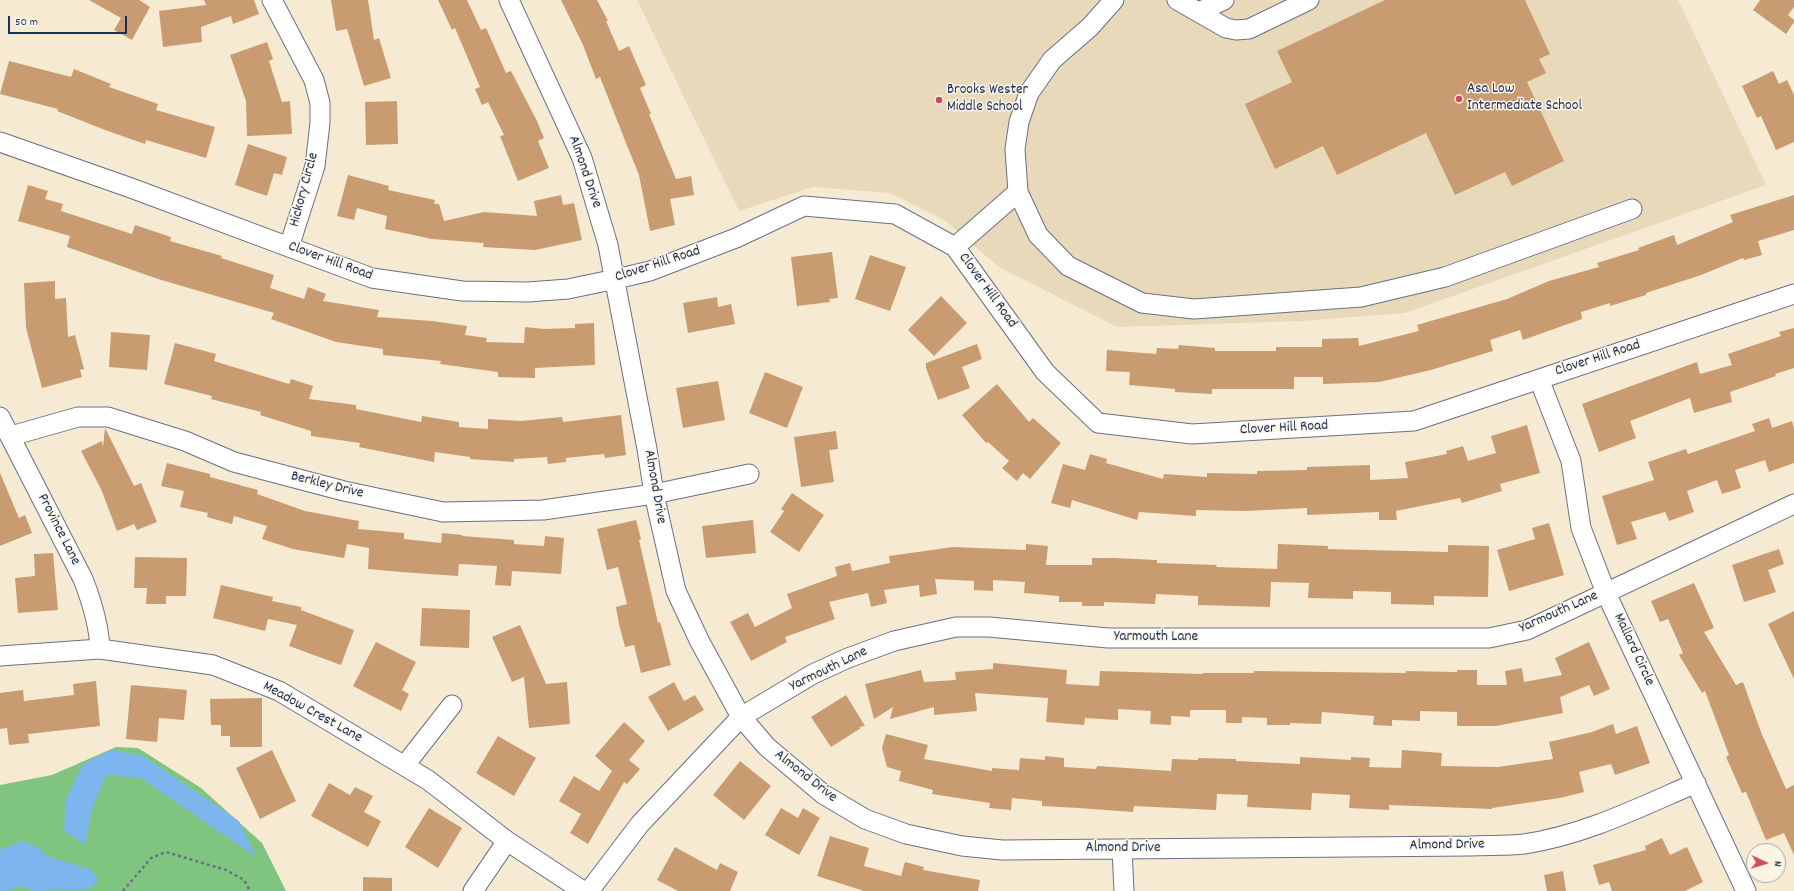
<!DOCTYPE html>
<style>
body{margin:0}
#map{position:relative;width:1794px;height:891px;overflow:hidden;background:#f7ead3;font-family:Dekko,sans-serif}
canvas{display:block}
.north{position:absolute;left:1746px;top:843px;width:40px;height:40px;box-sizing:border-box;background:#fcf5e5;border:1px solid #a2a6af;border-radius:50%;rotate:94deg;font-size:11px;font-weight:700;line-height:16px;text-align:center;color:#1b2f5e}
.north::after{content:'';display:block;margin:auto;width:14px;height:18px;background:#d1495b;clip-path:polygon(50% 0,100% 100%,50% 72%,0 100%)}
.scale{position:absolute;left:8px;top:16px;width:119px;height:18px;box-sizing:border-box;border:2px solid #1b2f5e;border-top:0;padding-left:5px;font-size:12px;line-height:14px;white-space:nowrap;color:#1b2f5e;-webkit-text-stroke:3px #fcf5e5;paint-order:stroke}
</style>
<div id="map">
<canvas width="1794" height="891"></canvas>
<div class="north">N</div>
<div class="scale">50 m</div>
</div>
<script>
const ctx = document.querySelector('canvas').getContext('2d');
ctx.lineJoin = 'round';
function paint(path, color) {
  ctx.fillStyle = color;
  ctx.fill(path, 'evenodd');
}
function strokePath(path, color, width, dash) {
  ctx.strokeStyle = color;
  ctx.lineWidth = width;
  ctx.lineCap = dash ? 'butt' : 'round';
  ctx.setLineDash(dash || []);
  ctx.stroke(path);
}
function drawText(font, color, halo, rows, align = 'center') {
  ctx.font = font + ' Dekko,sans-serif';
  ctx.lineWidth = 3;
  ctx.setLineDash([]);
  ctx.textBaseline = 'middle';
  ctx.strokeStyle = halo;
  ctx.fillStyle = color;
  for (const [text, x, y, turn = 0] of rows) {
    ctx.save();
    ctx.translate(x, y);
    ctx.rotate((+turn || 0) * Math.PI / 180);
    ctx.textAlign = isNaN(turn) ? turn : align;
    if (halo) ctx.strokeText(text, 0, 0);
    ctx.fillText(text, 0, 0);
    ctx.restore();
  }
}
const built = new Path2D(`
 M637,0h1041l88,185 -361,128 -104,8 -184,6 -118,-60 -55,-47 -54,-27 -77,-6 -74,24z`);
const green = new Path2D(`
 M116,747l22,1 63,40 61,55 24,48h-286v-106l52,-10z`);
const water = new Path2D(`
 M111,750l32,6 96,65 17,36 -115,-79 -35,-3 -14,35 -7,35 -21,-15 2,-31 17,-35z
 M21,841l15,5 11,10 45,14 6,10 -9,9 -54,2 -16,-5 -12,5h-7v-43l3,1z`);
const building = new Path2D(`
 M89,0h50l11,7 -18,33 -18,-10 7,-12z
 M204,0h50l5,14 -26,10 -2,-8 -30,11 1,15 -39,5 -4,-36 47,-6z
 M331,0h37l6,40 5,-2 12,40 -27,8 -17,-57 -11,2z
 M438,0h29l14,30 5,-2 20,45 5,-2 26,50 7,17 -6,3 11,27 -31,13 -18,-45 4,-1 -16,-33 -6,3 -7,-16 5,-2 -25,-59 -3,2z
 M561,0h36l11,21h-2l13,30 10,-5 17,39 -6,3 11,26h-2l27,65 15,-3 3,19 -24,4 5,26 -25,6 -11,-56 -13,-32 -26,-66 -4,2 -13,-34z
 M1385,0h140l25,54 -11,5 7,14 -19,9 37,79 -52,25 -7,-14 -50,23 -29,-62 -89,42 -14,-29 -48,23 -30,-65 47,-22 -15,-31z
 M1760,0h34v7l-6,8 6,5v2l-8,12 -33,-24z
 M267,42l6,17 -4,2 13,41 8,-1 2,33 -45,2 -1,-35 -16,-46z
 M9,61l62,16 3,-8 37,15 -2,3 49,17 -2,6 59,17 -9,31 -60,-18 -1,4 -40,-14 -48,-19 1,-2 -58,-15z
 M1773,71l6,13 8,-4 7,15v47l-18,8 -15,-34 -4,2 -15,-32z
 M397,101l1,43 -32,1 -1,-43z
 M248,144l39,13 -5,18 -8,-2 -7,23 -32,-11z
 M348,175l41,11 -1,4 47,10 -1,4h5l5,17 40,-9 53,4 -3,-15 27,-6 2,10 11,-2 8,37 -47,10 -52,-3 1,-4 -52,-4 -47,-10 2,-13 -30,-8 -3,12 -17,-4z
 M28,185l20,6 -3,8 18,5 -2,7 71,23 3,-9 36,12 -1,4 52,15 -1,2 53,17 -4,13 34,11 4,-12 18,7 -3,7 56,9 -2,7 55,4 35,5 -2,9 22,3 -1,4 38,1 1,-16 19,2 31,-1v-4l19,-1 1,42 -60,3v10l-37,-1v-5l-58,-8 1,-3 -58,-6v-6l-47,-7 -65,-23 3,-6 -116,-34 -91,-32 3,-11 -52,-15z
 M1794,195v35l-36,11 4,14 -18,5 -1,-2 -42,17 -55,18v2l-36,11v-3l-29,9 1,7 -59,21 -3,-10 -30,10 3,11 -62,19 -52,12 -56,2v-7h-29v12h-82v5l-37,-2v-3l-46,-4 1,-13 -24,-1 1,-21 49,4 1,-6 21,1 1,-4 36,3v3h61v-4h46v-8l36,-1 1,8 60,-15 -2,-6 90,-26 42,-18 50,-14 -2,-4 42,-13 -1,-2 36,-13 3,10 56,-23 -3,-7z
 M832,252l6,46 -9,1 1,3 -33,4 -6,-49z
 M870,255l36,12 -16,44 -35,-12z
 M55,281v18l11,-1 2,39 7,-2 9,34 -4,1 2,7 -40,11 -16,-60 -2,-45z
 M941,296l26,27 -33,33 -26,-26z
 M717,297l1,10 13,-3 4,20 -47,9 -5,-30z
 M1794,328v40l-19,6 1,2 -46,16 2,10 -38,11 -4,-15 -60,23 6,17 -37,14 -17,-48 115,-42 3,12 32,-9 -4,-11 53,-18 -2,-4z
 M111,332l39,3 -3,35 -38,-3z
 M175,343l41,11 -2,7 75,23 2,-5 22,7 -4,13 47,6v4l65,13 1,-6 37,6v5l29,2v-10l33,2 41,-4 1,5 58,-7 5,40 -21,3 -1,-4 -38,4v4l-18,2 -1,-7 -33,2v3l-44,-3v-2l-35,-5 -1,10 -75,-15 1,-4 -49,-7v-5l-51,-16 1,-3 -50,-13 1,-3 -48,-12z
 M977,344l5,15 -20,8 8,21 -32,12 -12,-32v-5z
 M765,372l38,15 -16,41 -38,-15z
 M718,381l7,39 -42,8 -7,-40z
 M997,384l32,38 4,-4 28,25 -31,36 -7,-6 -6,8 -15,-13 7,-7 -21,-19 -2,1 -24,-28z
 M1769,418l3,10 20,-7 2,7v35l-25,9 -4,-12 -30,10 6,18 -19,6 -5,-14 -30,11 7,21 -25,9 -4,-9 -34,10 6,17 -20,6 -15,-49 52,-16 -6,-18 38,-13 2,5 67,-23 -3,-7z
 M1527,425l13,48 -40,11 2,7 -40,12 -2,-5 -64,13 1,9h-18v-8l-72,3v-7l-62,3 -49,-1v6l-57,-4 -2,8 -65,-20 -2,8 -19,-5 12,-39 22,6 5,-16 17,5 -1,4 57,16 1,-5 43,3v-4l50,1v-3l50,-1v-3l63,-2v15l38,-2 -3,-16 42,-8 -1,-3 17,-5 5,15 28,-8 -5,-17z
 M105,428l29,58 7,-3 16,39 -20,8 -3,-6 -17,7 -16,-42 -20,-38 21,-10 1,6z
 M836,431l2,18 -9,1 5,32 -33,5 -7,-50z
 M167,463l43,11v3l48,13 -1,4 48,17 54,10 -1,8 46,4v6l37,4 1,-10 20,2v1l52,4v4l30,2 1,-10 19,2 -3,36 -49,-3 -1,15 -16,-1 2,-19 -38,-2 -1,12 -57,-4 -33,-3 1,-21 -22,-4 -3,14 -51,-9 -31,-10 5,-13 -33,-10 -2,8 -25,-7 1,-4 -28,-6 4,-16 -23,-5z
 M0,473l19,45 6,-3 7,18 -32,13z
 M792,493l32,22 -25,37 -29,-20 14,-21 -3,-2z
 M636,520l5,19 -2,1 19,83 2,-1 11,43 -30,8 -7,-28 -9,2 -6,-23 -3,-17 11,-3 -9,-37 -11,3 -10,-41z
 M753,520l3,33 -50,5 -4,-32z
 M1549,523l15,52 -55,16 -12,-41 38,-11 -3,-11z
 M1026,544l22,2 -2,19h46v-7h22l43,2v3l60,2 -1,2 61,2 1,-25 50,2v3l120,3v-7l41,1 -1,51 -54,-1v9l-43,-1v-12l-38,-1v8l-45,-1 1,-15 -38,-1 -1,25 -72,-2v-9l-42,-2 -1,10 -51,-2v4h-22v-4h-23v-6l-35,-3 1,-11 -32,-2v11l-19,-1v-9l-39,-2 2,15 -17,3 -1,-12 -35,5 3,13 -16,4 -3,-14 -39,9 6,17 -50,18 2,5 -36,19 -21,-39 18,-9 7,14 37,-19 -5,-14 50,-18 -2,-9 15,-4 2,8 38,-8 -1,-7 64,-9 73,3z
 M1779,549l5,15 -16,6 8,22 -32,10 -12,-37z
 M53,553l5,57 -40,3 -3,-35 20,-2 -1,-22z
 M135,557l52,1 -1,38h-20v8h-20l1,-16h-13z
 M1694,583l20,45 -10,4 32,53 7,-3 18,50 25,57 8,-4v70l-10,-22 -18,7 -20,-48 -4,1 -16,-36 3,-2 -24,-64 -3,2 -23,-38 4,-2 -15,-34 -8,3 -9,-21z
 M221,585l52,12 -1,4 29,6v3l53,20 -13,35 -52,-19 8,-21 -29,-6 -3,12 -52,-13z
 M422,608l48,2 -1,38 -49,-2z
 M1794,611v68l-26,-55z
 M520,625l26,59 21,-2 3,42 -41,4 -5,-51 -12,5 -20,-45z
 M376,642l40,20 -14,28 7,4 -8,17 -48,-25z
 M1589,642l21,47 -16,7 -5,-11 -29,12 3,16 -67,13h-39v-14l-37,-1v10l-28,-1v6l-19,-1 1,-9 -52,-4 -1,12 -31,-1v2h-23v-7l-25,-1v6h-16v-13h-36v7l-19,-1v9l-21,-1 1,-13 -33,-2v11l-33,-2 -1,7 -38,-3 2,-24 -73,-5 2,18 -43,4v-8l-44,12 3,-12 -19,12 -9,-35 56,-14 3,12 32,-2 -1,-8 38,-3v-6l74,7 -1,14 33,2 1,-15 103,3v-1h51v-2l152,2v-2l51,1v-2h20v15h30l-2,-14 17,-3 2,14 38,-7 -7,-17z
 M96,681l4,45 -72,8 1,9 -20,2 -2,-17 -7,1v-36l23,-3 1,11 50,-6 -1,-11z
 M674,682l10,19 11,-6 9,15 -36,21 -20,-34z
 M131,685l56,5 -3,30 -25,-2 -2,24 -31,-3z
 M846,695l19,31 -6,1 2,1 -30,19 -20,-30z
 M262,698v49h-32v-11h-9v-11h-10l-1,-26z
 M624,722l21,19 -16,19 11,9 -13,15 -3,-2 -36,62 -18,-11 11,-19 -22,-13 15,-25 25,15 13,-20 -17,-15z
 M1613,724l3,10 21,-8 13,37 -35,12 -4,-11 -32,8 5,20 -24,6 -68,10v1l-103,-4v5l-40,-2 1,-13 -38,-2 -1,17 -64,-3 1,-12 -31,-1 -1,16 -82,-4 -1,6 -54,-4 -37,-2v-5l-30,-3 -1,12 -22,-2 1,-5 -58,-9 1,-4 -34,-9 2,-10 -14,-4 -5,-19 4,-14 42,11 -4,14 68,12v-3l27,2 1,-12 25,2v-4l19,2v9l32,2 1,-3 74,5 1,-12 26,1v-2l38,1v2l64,3v-7l51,3v-3l19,1 -1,9 32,1 1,-18 40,3 -1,13 57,1 55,-8 -4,-17 43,-10z
 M498,736l38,22 -22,38 -38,-23z
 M272,750l24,51 -36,18 -24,-51z
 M740,761l31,25 -27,34 -31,-25z
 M329,783l21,12 5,-8 18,9 -9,16 17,9 -13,26 -57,-31z
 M429,808l33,20 -24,40 -33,-21z
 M781,808l17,10 5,-10 17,10 -21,37 -34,-20z
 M830,836l39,12 -5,18 37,10 4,-14 19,5 -1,3 57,10 -2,11h-114l-47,-15z
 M1662,838l8,17 17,-8 16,35 -18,9h-73l-3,-9 -10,3 -6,-20 53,-15 -1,-4z
 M675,847l42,23 3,-7 18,9 -8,19h-52l-21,-11z
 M1563,871l3,20h-19l-3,-16z
 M363,877l29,1v13h-29z`);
const path = new Path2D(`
 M123,891l28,-33 15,-6 60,18 18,10 6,11`);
const minor = new Path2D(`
 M272,0l42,80 6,23v20l-5,43 -26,81
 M509,0l73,158 26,87 39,204 7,45 22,97 24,51 41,75 26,30 56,47 42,25 41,15 56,12 40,4 468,-4c18,-1 37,0 54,-2 61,-9 116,-37 172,-61
 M1114,0l-24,27 -38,33 -23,33 -10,29 -4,27 3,43 20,43 30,31 74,37 52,6 167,-12 84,-20 187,-68
 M1177,0l49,28 10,2 13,-1 60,-29
 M1199,12l25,-12
 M0,142l131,46 241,90 90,13 66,1 40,-3 48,-10 34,-8 86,-33 68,-32 91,8 60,33 90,125 53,51 94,11 222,-13 380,-127
 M955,247l63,-55
 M1539,379l32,82 10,67 25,65 140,298
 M0,417l83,162c9,23 16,45 17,70
 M11,436l67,-19h30l77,24 49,21 110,29 99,21 100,-2 111,-16 95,-20
 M0,656l100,-7 113,16 66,26 149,89 79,61 76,50
 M405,765l47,-60
 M1122,849l2,42
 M473,891l34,-50
 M589,891l51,-67 101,-107 72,-43 35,-16 46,-17 62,-14h33l119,11h381l38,-8 267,-126`);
const markers = [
 [1459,99,4,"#d1495b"],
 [939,100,4,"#d1495b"]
];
const poiNames = [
 ["Asa Low",1467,90],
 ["Intermediate School",1467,107],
 ["Brooks Wester",947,91],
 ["Middle School",947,108]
];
const streetNames = [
 ["Almond Drive",584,172,71],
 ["Hickory Circle",305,190,-75],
 ["Clover Hill Road",330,262,20],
 ["Clover Hill Road",658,265,-18],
 ["Clover Hill Road",987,291,54],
 ["Clover Hill Road",1598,359,-18],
 ["Clover Hill Road",1284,429,-3],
 ["Berkley Drive",327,486,14],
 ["Almond Drive",654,487,80],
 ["Province Lane",58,530,63],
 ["Yarmouth Lane",1559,613,-24],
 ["Yarmouth Lane",1156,638],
 ["Mallard Circle",1633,650,65],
 ["Yarmouth Lane",829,670,-26],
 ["Meadow Crest Lane",312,713,29],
 ["Almond Drive",805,777,38],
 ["Almond Drive",1447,846,-1],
 ["Almond Drive",1123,849]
];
paint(built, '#e8d9ba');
paint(green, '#7fc580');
paint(water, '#7db6ee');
paint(building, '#c89c70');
strokePath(minor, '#687087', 21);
strokePath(path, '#687087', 2.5, [3, 3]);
strokePath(minor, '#fff', 19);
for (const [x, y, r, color] of markers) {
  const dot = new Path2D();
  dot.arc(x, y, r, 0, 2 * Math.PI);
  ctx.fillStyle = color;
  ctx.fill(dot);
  strokePath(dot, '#fcf5e5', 1.5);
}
drawText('15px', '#1b2f5e', '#fcf5e5', poiNames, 'left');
drawText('15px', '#1b2f5e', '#fcf5e5', streetNames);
</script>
